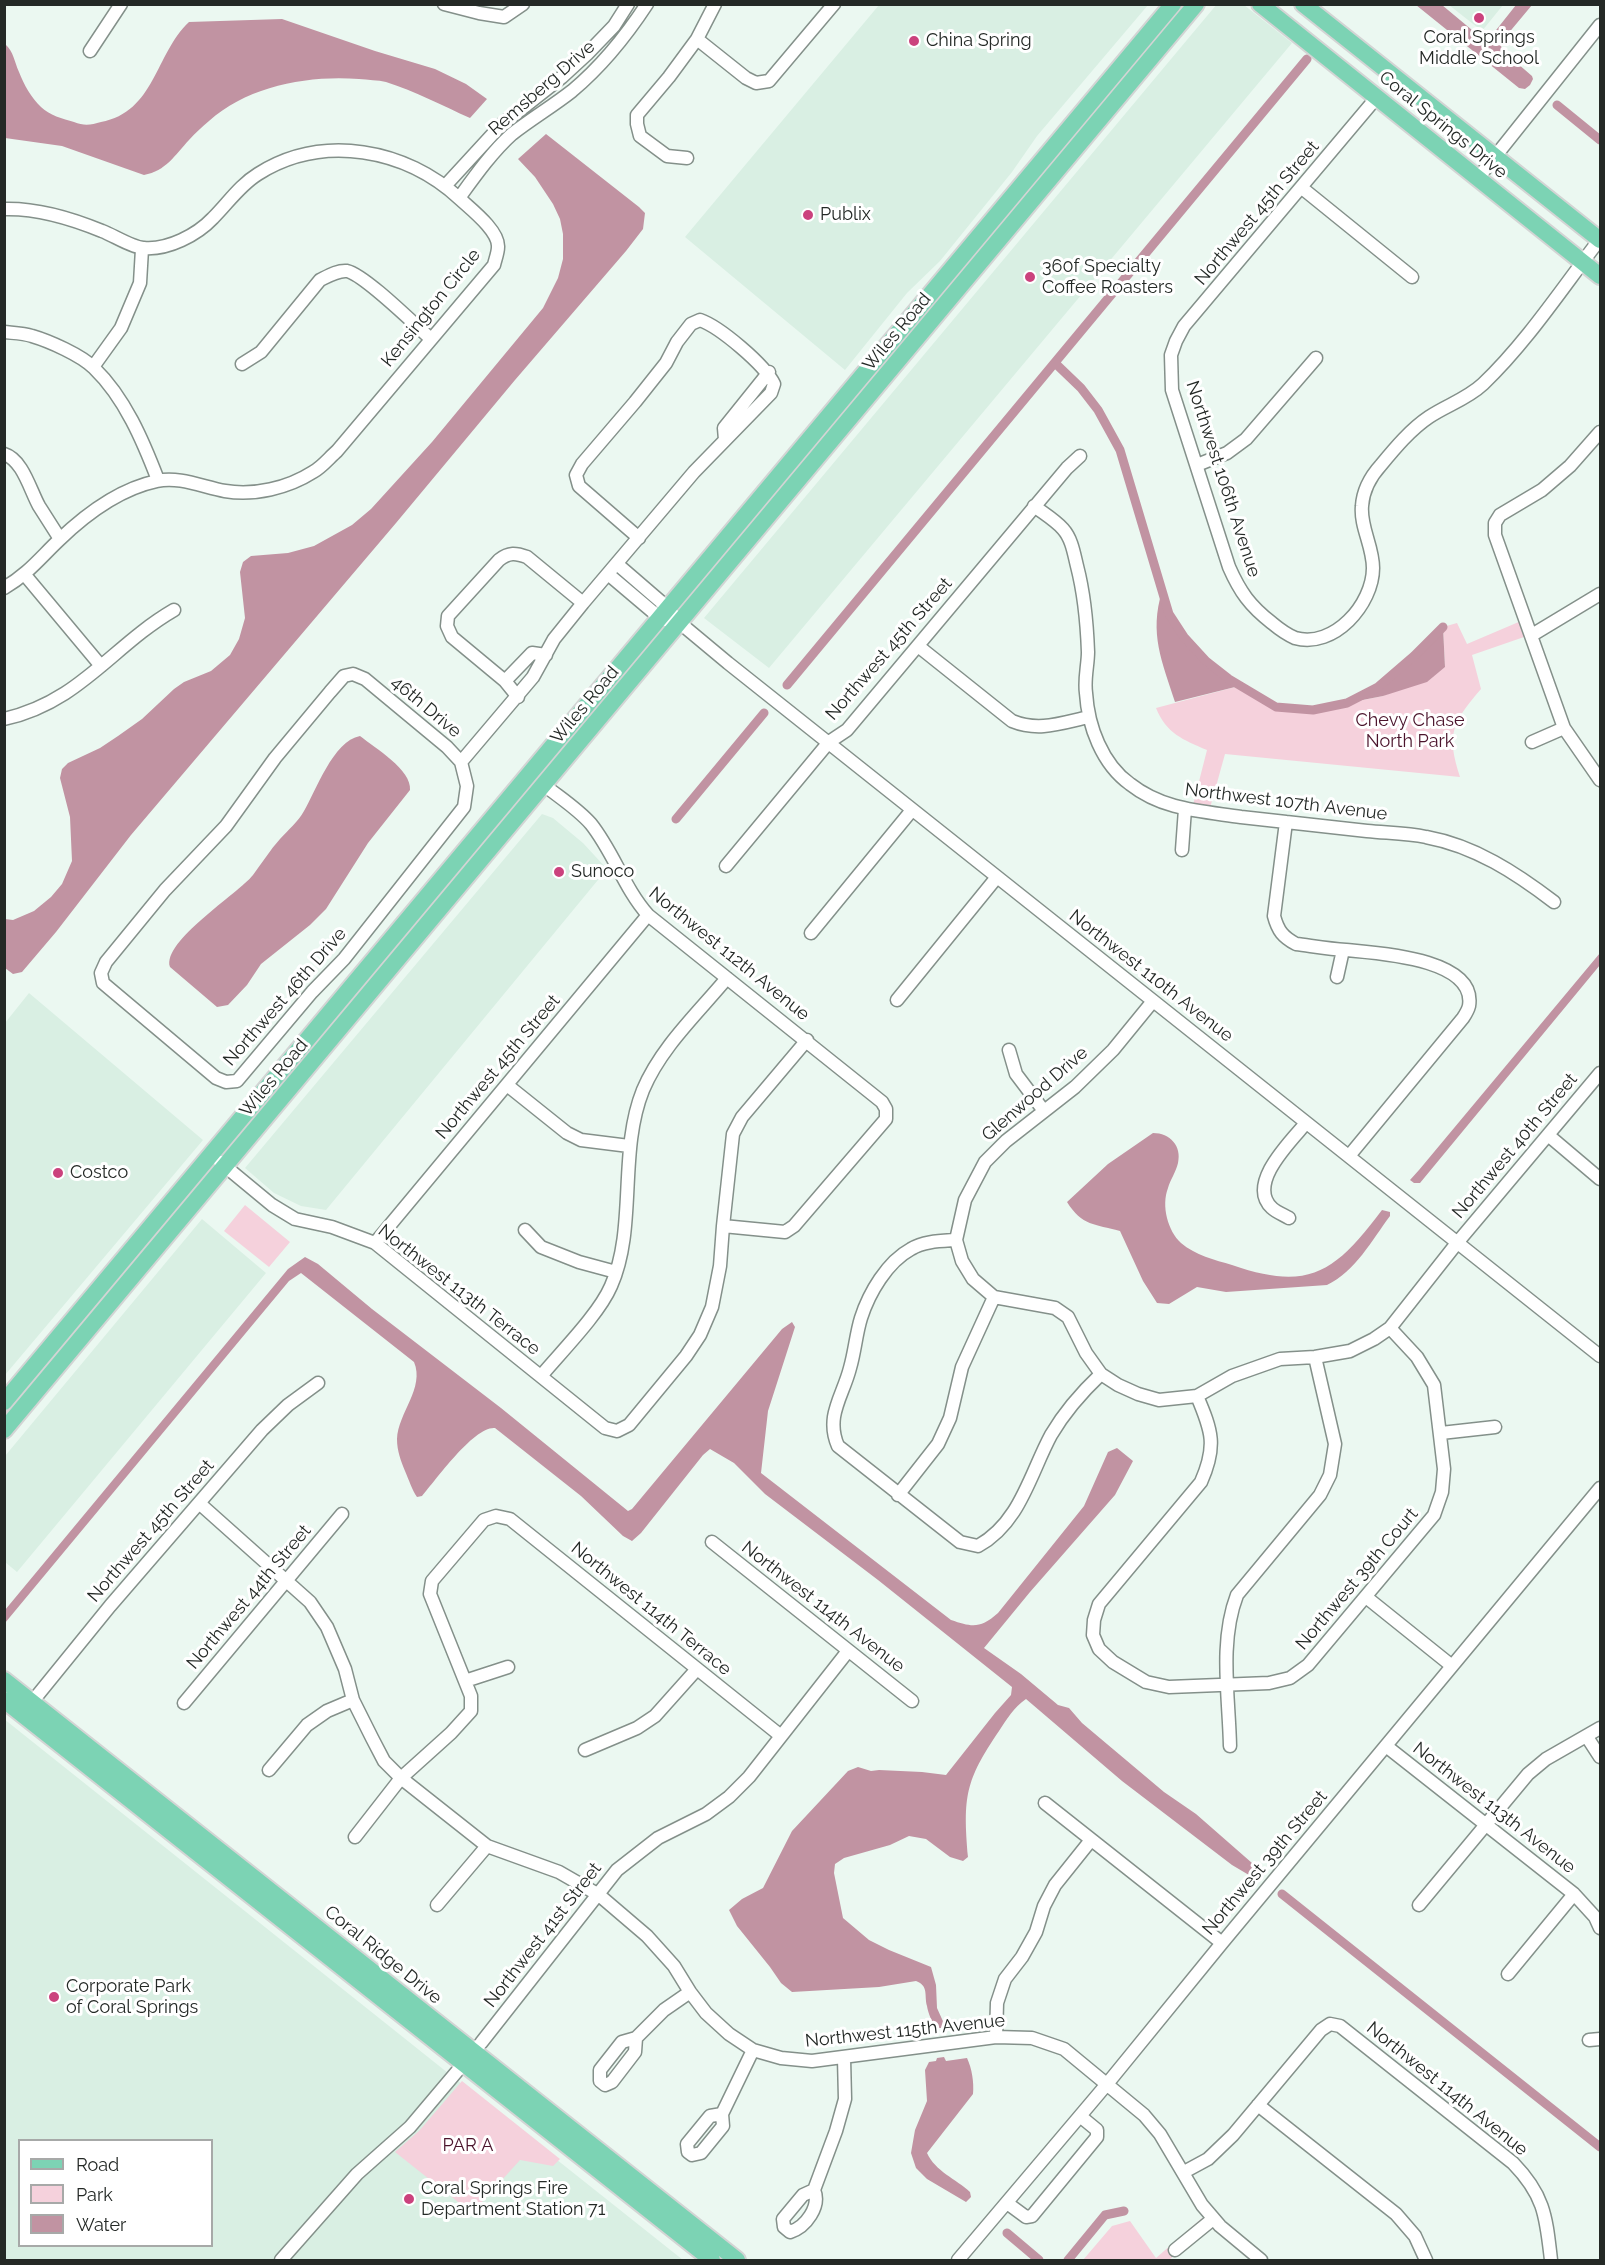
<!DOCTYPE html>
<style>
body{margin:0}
#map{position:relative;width:1605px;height:2265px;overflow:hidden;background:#ebf8f1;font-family:Raleway,sans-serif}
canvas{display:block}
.frame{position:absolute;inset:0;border:6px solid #242926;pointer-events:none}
.legend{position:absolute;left:18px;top:2139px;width:195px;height:108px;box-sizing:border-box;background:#fff;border:2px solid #a7a9a8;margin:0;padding:8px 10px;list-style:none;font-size:18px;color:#242926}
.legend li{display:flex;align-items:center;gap:12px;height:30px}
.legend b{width:30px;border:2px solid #a7a9a8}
</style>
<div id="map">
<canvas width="1605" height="2265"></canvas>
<div class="frame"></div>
<ul class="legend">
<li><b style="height:8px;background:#7cd3b4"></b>Road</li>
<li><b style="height:16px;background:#f5d1dc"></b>Park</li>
<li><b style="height:16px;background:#c193a2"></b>Water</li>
</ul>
</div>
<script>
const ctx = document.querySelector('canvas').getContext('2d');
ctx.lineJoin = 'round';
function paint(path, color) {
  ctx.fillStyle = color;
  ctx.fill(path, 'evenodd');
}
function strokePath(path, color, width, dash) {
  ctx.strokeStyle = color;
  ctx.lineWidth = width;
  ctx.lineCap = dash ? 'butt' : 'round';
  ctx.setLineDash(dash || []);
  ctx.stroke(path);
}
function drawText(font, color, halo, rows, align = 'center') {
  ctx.font = font + ' Raleway,sans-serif';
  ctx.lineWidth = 6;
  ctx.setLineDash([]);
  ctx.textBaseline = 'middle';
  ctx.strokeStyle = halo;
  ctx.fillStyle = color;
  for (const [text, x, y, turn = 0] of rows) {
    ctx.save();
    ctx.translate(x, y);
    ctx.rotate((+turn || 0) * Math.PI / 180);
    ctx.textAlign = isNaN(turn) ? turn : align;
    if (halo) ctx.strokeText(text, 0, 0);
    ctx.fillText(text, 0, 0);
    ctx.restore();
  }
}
const built = new Path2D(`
 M1217,4l27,1 48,38 -523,625 -65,-50z
 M879,5h269l-111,131 -25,36 -72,89 -33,32 -62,77 -160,-133z
 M1449,5h54l-21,26z
 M542,814l11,4 30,25 24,26 -281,341 -25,-4 -27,-13 -29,-25z
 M29,993l174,147 -198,235v-352z
 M202,1219l64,54 -249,299 -12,-10v-106z
 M4,1719l523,417 156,124h-678zM20,2140h192v106h-192z`);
const green = new Path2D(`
 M1521,621l3,16 -52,18 9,34c-29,34 -35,45 -21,88l-235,-23 -15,54 -17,-3 14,-55c-24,-10 -41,-17 -51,-42l83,-22 37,21 37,3 70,-14 62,-29 -2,-40 14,-4 10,21z
 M245,1205l45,37 -21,25 -45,-36z
 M462,2081l98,78 -7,7 -33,-6 -48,53 -77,-61 24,-21z
 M1202,2218l7,9 -40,33h-86l29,-34 18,-5 26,37z`);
const water = new Path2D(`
 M1416,5h26l30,25 17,9 27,-34h16l-30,36 -1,5 2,5 29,25 1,3 -3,6 -5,4 -6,-1z
 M282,19l93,32 60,18 31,15 21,15 -17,19c-27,-12 -55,-27 -84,-36 -8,-2 -18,-2 -27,-3 -51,-4 -111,7 -150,42 -7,6 -14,12 -20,19 -14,15 -23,31 -45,35l-82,-29 -57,-8v-94c9,8 9,17 14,28 5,13 12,25 22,35 8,8 22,12 33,15 10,4 17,3 27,0 54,-10 54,-68 88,-100z
 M546,134l93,73 6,6 -2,16 -17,22 -111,129 -119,143 -265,312 -75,97 -34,40 -9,2 -8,-6v-49l8,1 21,-9 17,-14 11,-13 10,-23 -2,-44 -10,-39 2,-9 6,-6 32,-15 18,-12 24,-17 32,-30 10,-7 27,-11 19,-16 9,-16 6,-21 -5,-46 3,-10 8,-6 37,-3 26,-7 38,-21 19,-16 61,-67 111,-134 15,-30 5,-19v-25l-3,-15 -7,-15 -18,-27 -17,-18z
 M1162,591c2,7 4,16 7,23 13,29 44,55 70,72l-64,16c-13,-41 -26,-68 -13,-111z
 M1443,627l2,40 -18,15 -44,14 -36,7 31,-16 36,-31z
 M360,736c15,12 52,34 50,54l-42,53 -42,66 -16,16 -49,39 -14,21 -19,20 -11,2 -47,-40c-8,-26 68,-73 83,-92 9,-12 17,-25 27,-36 8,-9 18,-17 24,-28 12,-20 29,-70 56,-75z
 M1600,953v12l-180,218h-6l-4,-3 9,-10z
 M1153,1133c17,0 29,13 25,30 -2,9 -8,17 -10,25 -7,18 0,43 13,55 14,12 34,17 51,22 78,27 103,7 150,-55l8,2v4c-18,24 -35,56 -63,69l-101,7 -29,-5 -28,17 -12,-1 -14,-22 -23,-50c-25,-7 -38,-5 -53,-29l41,-38z
 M305,1257l13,7 54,45 129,99 127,103 4,-2 150,-180 10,-7 3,5 -27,84 -7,62 190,147c21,7 29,9 47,-7l86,-107 24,-54 9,-4 16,13 -18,34 -85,97 -46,56 37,26 37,31 11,3 13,15 82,69 32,22 64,56 -6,8 -22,-13 -110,-84 -96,-82c-12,8 -19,20 -27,32 -34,50 -36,66 -31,126l-5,4 -13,-4 -24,-18 -17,-3 -19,9 -46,13 -9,6 -1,9 9,45 26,22 20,10 42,17 5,18 1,23 9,20h-10c-4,-6 -8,-15 -9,-22 -3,-11 2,-20 -11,-25l-37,6 -87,5 -11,-9 -11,-16 -33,-41 -8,-16 13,-11 21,-11 29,-57 56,-60 10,-4 13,4 8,-1 43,2 24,3 49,-62 16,-18 1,-8 -134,-107 -113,-86 -31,-31 -24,-14 -7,6 -62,78 -9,8 -9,-5 -42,-40 -86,-68c-21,-2 -59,52 -73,68l-5,1c-5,-7 -8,-17 -12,-26 -4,-10 -8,-20 -8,-32 1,-26 28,-51 17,-77l-113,-89 -12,8 -284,342v-13l283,-341z
 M944,2057l2,4 21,-3c5,11 7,24 6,36l-46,59c8,18 29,26 43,39l1,5 -5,5 -39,-23 -11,-11 -5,-15 4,-23 12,-29 -2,-31 4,-8 7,-1 1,-3z`);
const canal = new Path2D(`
 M1557,105l43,35
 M1055,363l26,25 17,22 22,40 49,164 15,23 22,24 23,18 47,28 37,3 34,-7 31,-16 36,-31 29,-29
 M787,685l520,-626
 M676,819l88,-106
 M1282,1894l318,253
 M1007,2233l32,27
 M1068,2260l37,-45 19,-4`);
const minor = new Path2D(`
 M444,4l35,9 25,4 19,-13
 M697,39l49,39 10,5 13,-2 65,-77
 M90,51l31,-47
 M1377,97l-193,229 -8,15 -5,14 1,35 57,177c11,25 21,39 43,56 6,5 16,12 23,15 39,11 78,-34 78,-70 0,-22 -13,-41 -11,-62 1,-15 9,-30 19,-41 14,-17 30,-36 48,-48 18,-12 38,-18 54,-33 44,-42 80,-97 117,-145
 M687,158l-20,-2 -27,-20 -3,-12v-9l32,-38 28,-38 18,-35
 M1478,178l122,-153
 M445,186l57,-62 60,-47 25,-23 27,-28 14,-22
 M1302,188l110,89
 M459,198c16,-22 33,-46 53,-64 19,-15 41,-28 60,-43 30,-25 54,-55 75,-87
 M4,209c32,-1 69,10 98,22 11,4 31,17 42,17 24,2 53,-13 69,-30 15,-15 27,-33 45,-44 65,-41 148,-25 202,25 12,11 39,32 38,48 0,6 -3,13 -4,18l-157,186c-8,7 -15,16 -24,21 -25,16 -59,24 -88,19 -22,-4 -46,-15 -68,-10 -38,8 -71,33 -98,59 -19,18 -31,34 -55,48
 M4,332c9,1 19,1 28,4 17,5 49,19 62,32 31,30 49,73 64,112
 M242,364l19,-12 59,-72c8,-4 18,-10 27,-9 18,4 68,54 84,68
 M93,367l28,-39 19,-45 2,-34
 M725,440l-1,-12 45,-56
 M4,454c19,6 26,36 35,52 7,11 14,22 21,33
 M1197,465l30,-12 19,-14 70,-81
 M1034,506c9,7 21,14 29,23 9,10 11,25 14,37 7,27 10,58 11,86 0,13 -4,27 -2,41 2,33 16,71 44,91 33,26 71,27 111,33 42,5 84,9 126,14 20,2 40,2 59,6 49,9 90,36 128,65
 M617,564l51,44 12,15 48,40 872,693
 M608,574l52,44 6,2
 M25,575l76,91
 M1532,635l68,-41
 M918,646l94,75c27,11 49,2 77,-4
 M353,674l12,5 82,68 14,15 6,24 -3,21 -120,152 -32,33 -75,89 -11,1 -10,-4 -113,-95 -2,-10 5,-11 59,-72 61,-64 49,-68 55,-66 14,-16z
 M505,681l27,-28 14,2
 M518,697l-13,-16 -53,-44 -5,-11 1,-10 51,-56c10,-8 17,-7 28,-3l56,46
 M4,719c76,-17 108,-73 170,-109
 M1564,728l36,52
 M1532,742l32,-14 -69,-193v-12l5,-8 42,-25 28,-24 30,-34
 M461,762l72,-85 21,-38 29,-36 111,-131 77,-79 3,-9c-9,-19 -54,-57 -74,-64l-9,4 -14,18 -11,21 -31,39 -53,62 -6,11 3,11 60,52
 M544,785c15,12 34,24 47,39 23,29 33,64 57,91l234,187 4,7v10l-92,107 -9,6 -62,-6
 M1286,822l-12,94c4,15 9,21 22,28 16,2 33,5 50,6 30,3 131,8 123,56 -1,4 -4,9 -6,12l-114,138
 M1182,850l3,-41
 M726,866l103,-124 18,-12 220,-262 13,-12
 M811,933l101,-123
 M1337,977l6,-27
 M897,1000l100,-123
 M1153,1001l-40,49 -38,37 -69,54 -21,21 -20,38 -9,40 6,21 11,18 21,18 61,11 13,9 18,36 15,21 17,11 20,9 21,6 38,-4 35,-20 48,-17 35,-2 35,-6 24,-12 16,-11 67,-85 143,-170
 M1009,1050l7,24 28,37
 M507,1085l60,48 14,7 48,6
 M1548,1135l52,44
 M220,1162l52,43 23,14 37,8 43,16 230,185 12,3 12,-6 57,-69 14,-21 12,-28 8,-41 3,-40 10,-92 9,-17 65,-77
 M1289,1218c-5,-3 -13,-6 -17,-10 -26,-24 19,-67 34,-85
 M525,1230l16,17 38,15 37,10
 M956,1240c-15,1 -32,1 -45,9 -24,13 -42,44 -50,69 -5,16 -6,33 -11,50 -7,28 -25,48 -12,78l122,96 18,4c42,-23 52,-72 73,-111 14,-24 31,-43 50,-61
 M375,1243l273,-328
 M541,1376c20,-24 58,-62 70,-90 26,-58 7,-134 32,-196 18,-43 55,-77 84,-112
 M1197,1396c15,35 20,50 4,86l-102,122 -5,16 -1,15 6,14 14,13 33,20 23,5 100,-4 21,-5 18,-13 126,-150 8,-23 2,-23 -10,-84 -17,-28 -27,-29
 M1441,1433l54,-6
 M898,1495l40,-51 12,-26 12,-51 32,-70
 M199,1503l111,99 17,25 18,42 8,31 19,38 12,23 17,17 86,68 72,26 40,23 48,41 27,30 16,26 16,21 23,21 24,16 28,8 31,3 184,-24 36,1 32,11 80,66 16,19 42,71 18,21 41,34
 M712,1542l200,159
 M1366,1597l86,69
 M465,1681l43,-14
 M184,1703l158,-189
 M28,1707l82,-101 152,-176 26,-25 30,-22
 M1587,1737l13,20
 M1230,1746c-1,-49 -11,-104 7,-151l83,-100 10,-20 5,-31 -20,-87
 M1386,1746l188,148 21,23 5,11
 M585,1750l52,-22 18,-12 42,-47
 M269,1770l38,-45 20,-14 26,-11
 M1045,1803l177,140
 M355,1837l46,-59 50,-45 20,-22v-15l-41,-102 2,-13 52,-61 12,-4 14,3 271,217
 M437,1905l50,-59
 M1419,1905l109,-131 18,-15 54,-31
 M1508,1974l66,-80
 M996,2037l1,-34 8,-24 17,-22 14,-25 8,-26 11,-21 36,-45
 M636,2038l-1,14 -23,30 -7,3 -5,-4v-11l22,-28 14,-4 28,-28 26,-18
 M1589,2040l11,-1
 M1258,2105l138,109 19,22 11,24
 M722,2114l1,12 -22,27 -9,2 -4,-3 -1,-8 23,-28 12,-2 31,-64
 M1184,2172l24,-13 25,-24 88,-105 9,-6 10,2 173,137c32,33 33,54 38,97
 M814,2190c7,16 -8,37 -24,42l-6,-5 -1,-8 20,-24 11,-5 22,-59 9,-32 -1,-41
 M1007,2203l19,14 6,-1 65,-79v-7l-17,-14
 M1175,2250l38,-31
 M281,2260l76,-86 53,-47 71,-84 136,-173 41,-32 48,-24 23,-17 20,-20 99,-126
 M958,2260l149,-176 115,-141 378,-455`);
const major = new Path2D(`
 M1260,4l340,272
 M1303,4l297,236
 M4,1402l1169,-1398
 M4,1430l1192,-1426
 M4,1680l733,580
 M4,1700l708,560`);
const markers = [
 [1479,18,6,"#cb427d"],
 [914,41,6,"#cb427d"],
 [808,215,6,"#cb427d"],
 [1030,277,6,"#cb427d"],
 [559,872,6,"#cb427d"],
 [58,1173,6,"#cb427d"],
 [54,1997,6,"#cb427d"],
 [409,2199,6,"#cb427d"]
];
const poiNames = [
 ["Coral Springs",1479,38,"center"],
 ["Middle School",1479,59,"center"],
 ["China Spring",926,41],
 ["Publix",820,215],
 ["360f Specialty",1042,267],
 ["Coffee Roasters",1042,288],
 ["Sunoco",571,872],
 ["Costco",70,1173],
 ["Corporate Park",66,1987],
 ["of Coral Springs",66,2008],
 ["Coral Springs Fire",421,2189],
 ["Department Station 71",421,2210]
];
const streetNames = [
 ["Remsberg Drive",542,88,-41],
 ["Coral Springs Drive",1443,125,39],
 ["Northwest 45th Street",1257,213,-50],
 ["Kensington Circle",431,308,-51],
 ["Wiles Road",897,332,-50],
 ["Northwest 106th Avenue",1223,479,72],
 ["Northwest 45th Street",889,649,-49],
 ["Wiles Road",585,705,-50],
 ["46th Drive",426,707,40],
 ["Northwest 107th Avenue",1286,802,7],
 ["Northwest 112th Avenue",729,954,39],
 ["Northwest 110th Avenue",1151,976,38],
 ["Northwest 46th Drive",285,997,-49],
 ["Northwest 45th Street",498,1067,-50],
 ["Wiles Road",274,1078,-50],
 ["Glenwood Drive",1035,1094,-41],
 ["Northwest 40th Street",1515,1146,-50],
 ["Northwest 113th Terrace",459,1290,38],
 ["Northwest 45th Street",151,1531,-49],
 ["Northwest 39th Court",1357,1579,-50],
 ["Northwest 44th Street",249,1597,-50],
 ["Northwest 114th Avenue",823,1607,38],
 ["Northwest 114th Terrace",651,1609,39],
 ["Northwest 113th Avenue",1494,1808,38],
 ["Northwest 39th Street",1265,1863,-50],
 ["Northwest 41st Street",543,1935,-52],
 ["Coral Ridge Drive",383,1955,39],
 ["Northwest 115th Avenue",905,2031,-6],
 ["Northwest 114th Avenue",1447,2089,39]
];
const parkNames = [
 ["Chevy Chase",1410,721],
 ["North Park",1410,742],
 ["PAR A",468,2146]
];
paint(built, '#d9efe3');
paint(green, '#f5d1dc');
paint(water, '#c193a2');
strokePath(canal, '#c193a2', 9);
strokePath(minor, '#84908a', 15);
strokePath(major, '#d3d4d4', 20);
strokePath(minor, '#fff', 12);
strokePath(major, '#7cd3b4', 16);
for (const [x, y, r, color] of markers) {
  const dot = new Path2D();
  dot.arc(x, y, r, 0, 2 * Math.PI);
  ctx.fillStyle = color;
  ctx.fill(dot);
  strokePath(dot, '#fff', 2);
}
drawText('18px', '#242926', '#fff', poiNames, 'left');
drawText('18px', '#242926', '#fff', streetNames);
drawText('18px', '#4b142c', '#fff', parkNames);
</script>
